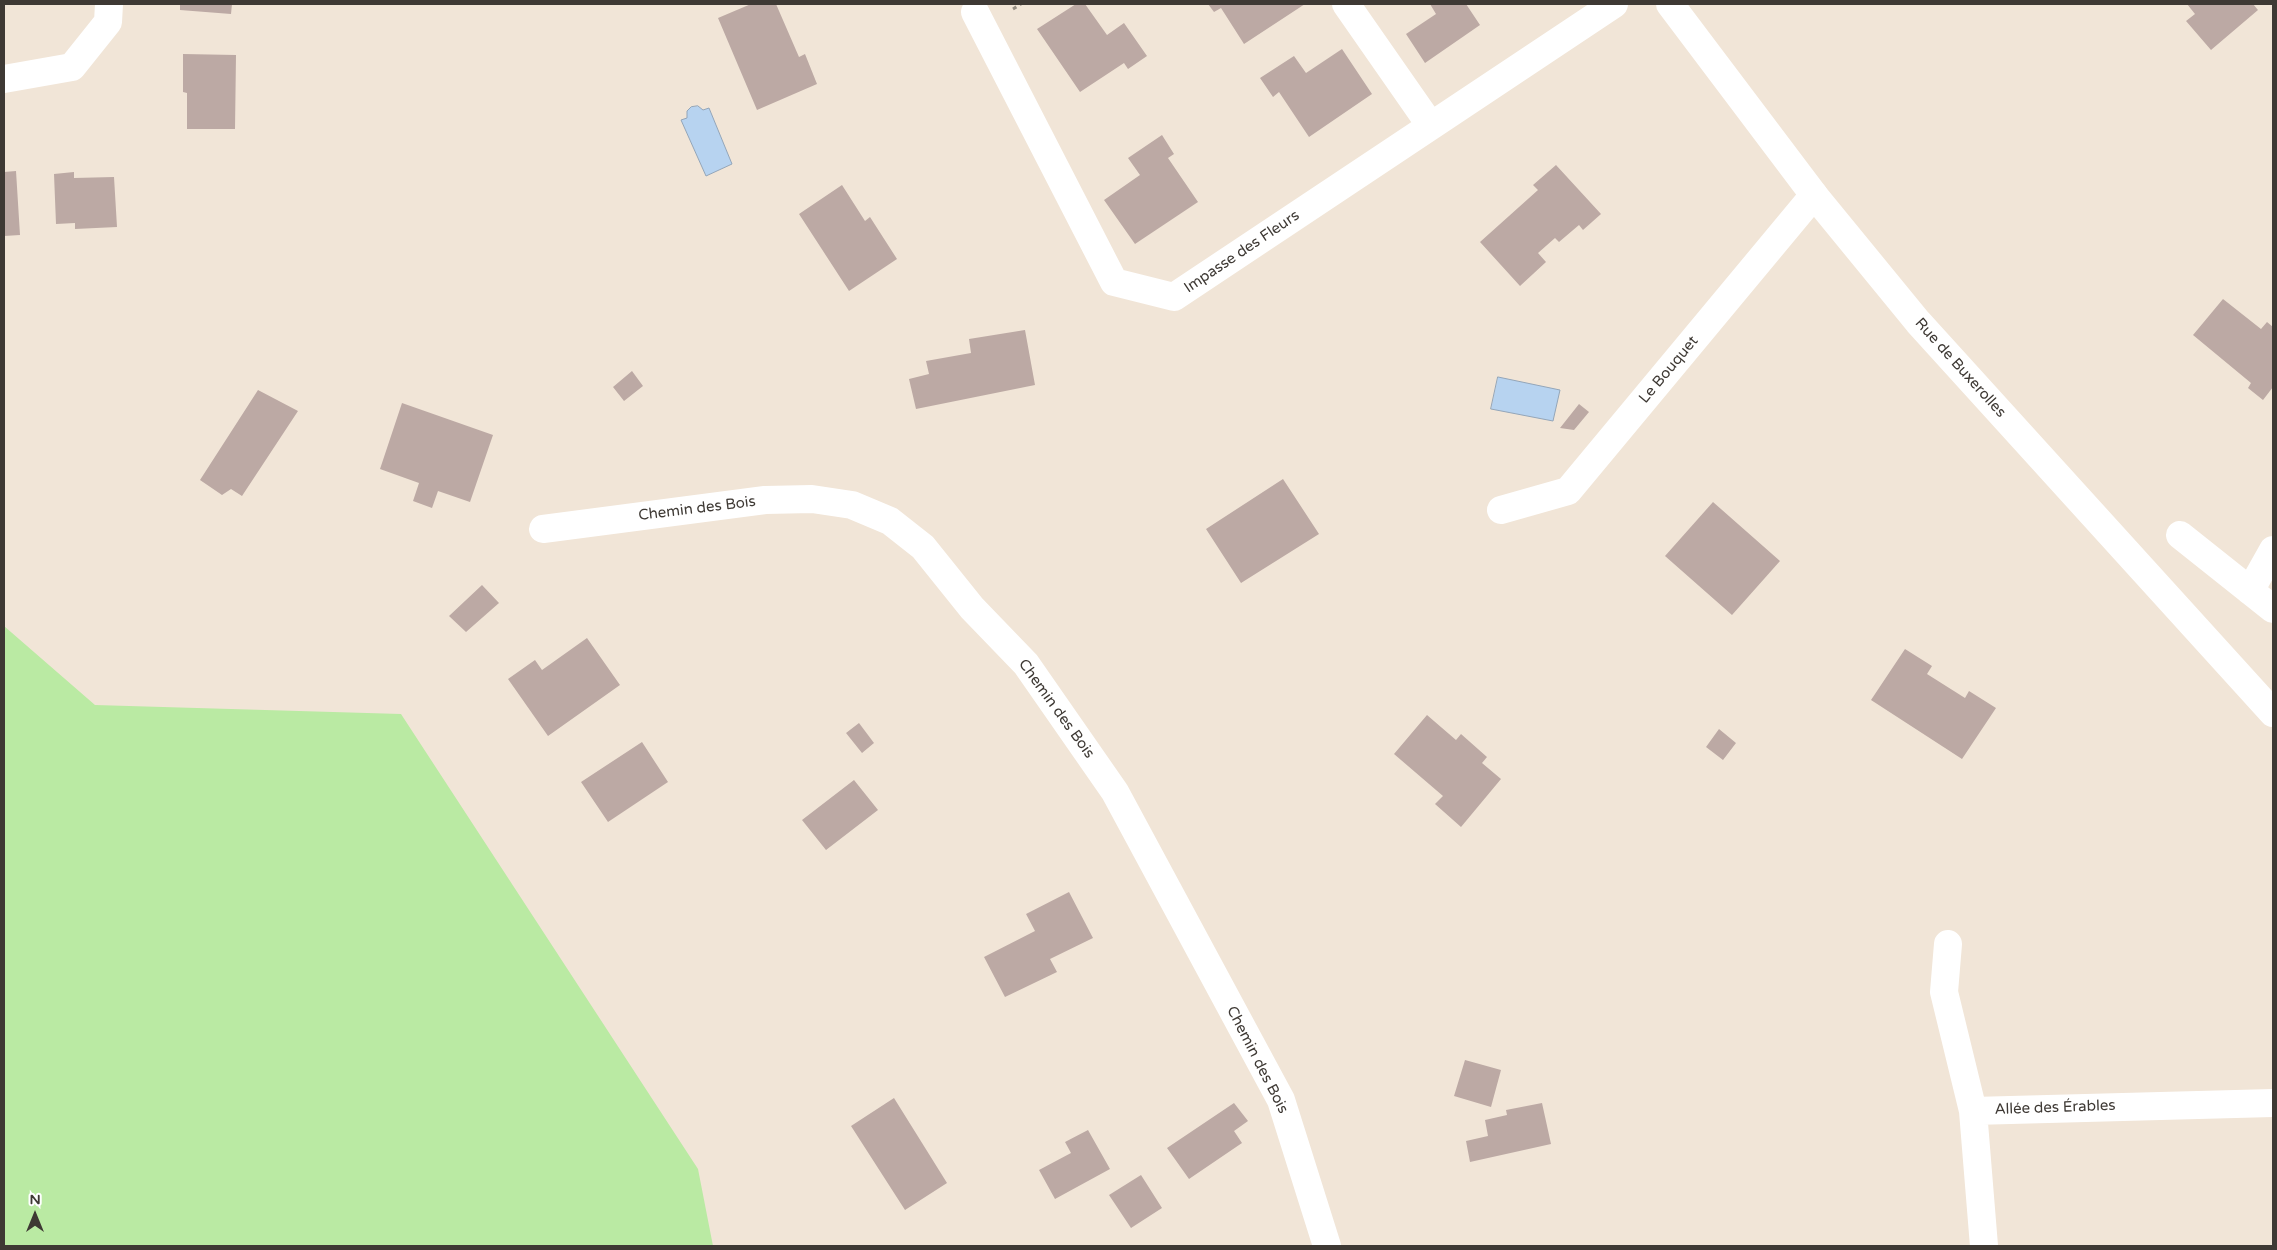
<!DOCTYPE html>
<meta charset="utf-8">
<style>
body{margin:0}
#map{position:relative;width:2277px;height:1250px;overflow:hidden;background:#f1e5d7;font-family:"Varela Round",sans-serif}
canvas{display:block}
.frame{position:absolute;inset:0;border:5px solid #3e3934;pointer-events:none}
.north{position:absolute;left:10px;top:1190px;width:50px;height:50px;-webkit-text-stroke:4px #fff;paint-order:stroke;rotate:0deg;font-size:14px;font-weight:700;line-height:20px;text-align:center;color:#3e3934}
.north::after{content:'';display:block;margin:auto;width:18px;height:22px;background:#3e3934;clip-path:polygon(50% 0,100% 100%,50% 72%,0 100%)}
</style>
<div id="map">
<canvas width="2277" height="1250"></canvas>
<div class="frame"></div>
<div class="north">N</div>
</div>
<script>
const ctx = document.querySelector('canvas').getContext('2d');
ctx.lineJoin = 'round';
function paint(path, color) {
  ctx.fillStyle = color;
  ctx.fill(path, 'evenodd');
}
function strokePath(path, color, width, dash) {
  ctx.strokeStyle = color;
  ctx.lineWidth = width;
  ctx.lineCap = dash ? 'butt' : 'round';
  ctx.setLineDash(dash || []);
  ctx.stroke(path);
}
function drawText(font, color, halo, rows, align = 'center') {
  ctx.font = font + ' "Varela Round",sans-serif';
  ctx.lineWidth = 4;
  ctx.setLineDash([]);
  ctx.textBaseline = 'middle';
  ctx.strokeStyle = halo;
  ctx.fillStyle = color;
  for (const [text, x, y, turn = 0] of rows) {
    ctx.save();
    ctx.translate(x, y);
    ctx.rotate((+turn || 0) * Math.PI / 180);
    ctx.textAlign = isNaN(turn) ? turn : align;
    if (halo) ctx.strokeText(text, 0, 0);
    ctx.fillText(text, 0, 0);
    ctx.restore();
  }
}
const green = new Path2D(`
 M4,626l91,79 306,9 297,455 15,77h-709z`);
const water = new Path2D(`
 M698,106l5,4 6,-2 23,56 -26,12 -25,-56 6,-2v-7l4,-4z
 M1498,377l62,13 -7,31 -62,-12z`);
const building = new Path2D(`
 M180,4h52l-1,10 -51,-4z
 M751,4h25l23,53 6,-3 12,30 -60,26 -39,-92z
 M1076,4h9l22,31 17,-12 23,33 -19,13 -4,-6 -44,29 -43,-63z
 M1208,4h97l-61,40 -23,-36 -7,4z
 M1430,4h36l14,21 -55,38 -19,-29 30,-20z
 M2187,4h66l5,6 -47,40 -25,-29 9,-7z
 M1342,49l30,45 -63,43 -30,-45 -6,5 -13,-19 34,-22 12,17z
 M183,54l53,1 -1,74h-48v-36l-4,-1z
 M1162,135l12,19 -6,4 30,44 -63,42 -31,-44 36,-25 -12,-17z
 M1556,165l45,49 -18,16 -4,-5 -20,17 -4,-4 -17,15 8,9 -26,24 -40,-44 58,-52 -5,-5z
 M16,171l4,64 -16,1v-64z
 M74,172v6l40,-1 3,50 -42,2v-6l-19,1 -2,-50z
 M842,185l23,36 5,-4 27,42 -48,32 -50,-77z
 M2223,299l38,30 6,-7 6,5v60l-10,13 -15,-12 3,-5 -58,-48z
 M1025,330l10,55 -119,24 -7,-30 20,-5 -3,-13 45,-8 -2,-14z
 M632,371l11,15 -19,15 -11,-14z
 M258,390l40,21 -56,85 -11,-7 -9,6 -22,-15z
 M402,403l91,32 -23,67 -32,-11 -6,17 -19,-7 6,-18 -39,-14z
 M1579,404l10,8 -15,18 -14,-2z
 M1283,479l36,55 -78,49 -35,-54z
 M1713,502l67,59 -48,54 -67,-59z
 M482,585l17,18 -33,29 -17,-16z
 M587,638l33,47 -72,51 -40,-57 27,-19 7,10z
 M1905,649l27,17 -5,8 38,24 4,-7 27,17 -34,51 -91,-59z
 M1427,715l29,25 5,-6 26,23 -5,6 19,16 -40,48 -26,-23 8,-8 -49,-42z
 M859,723l15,20 -12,10 -16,-20z
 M1719,729l17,14 -13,17 -17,-13z
 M642,742l26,40 -60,40 -27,-40z
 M854,780l24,30 -52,40 -24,-30z
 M1069,892l24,46 -43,21 7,13 -52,25 -21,-40 51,-26 -9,-17z
 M1465,1060l36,10 -10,37 -37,-11z
 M894,1098l53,85 -42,27 -54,-84z
 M1234,1103l14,18 -14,10 8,12 -53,36 -22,-31z
 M1542,1103l9,41 -81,18 -4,-21 22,-5 -3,-16 22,-5 -1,-5z
 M1088,1130l22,39 -55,30 -16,-29 32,-17 -6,-11z
 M1141,1175l21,33 -31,20 -22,-33z`);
const path = new Path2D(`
 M1013,9l8,-5`);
const minor = new Path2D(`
 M1346,4l85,122
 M975,12l139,270 60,15 440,-293
 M4,79l68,-12 36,-45 1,-18
 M1501,510l67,-19 246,-296
 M543,529l222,-29 47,-1 40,6 38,16 33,26 49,61 54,56 89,128 166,308 46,146
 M2180,535l93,74
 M2250,591l23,-41
 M1948,944l-4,48 29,119
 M1984,1246l-11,-135 300,-8`);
const tertiary = new Path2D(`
 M1670,4l144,191 104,127 355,391`);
const streetNames = [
 ["Impasse des Fleurs",1242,252,-34],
 ["Rue de Buxerolles",1960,368,48],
 ["Le Bouquet",1669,370,-50],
 ["Chemin des Bois",697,509,-7],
 ["Chemin des Bois",1056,709,54],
 ["Chemin des Bois",1257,1060,63],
 ["Allée des Érables",2055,1108,-2]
];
paint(green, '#baeaa3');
paint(water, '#b7d3f0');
strokePath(water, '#93a5b8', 1);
paint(building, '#bca9a4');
strokePath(path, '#978f85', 3, [4, 4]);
strokePath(minor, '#fff', 28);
strokePath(tertiary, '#fff', 28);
drawText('15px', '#3e3934', '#fff', streetNames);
</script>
